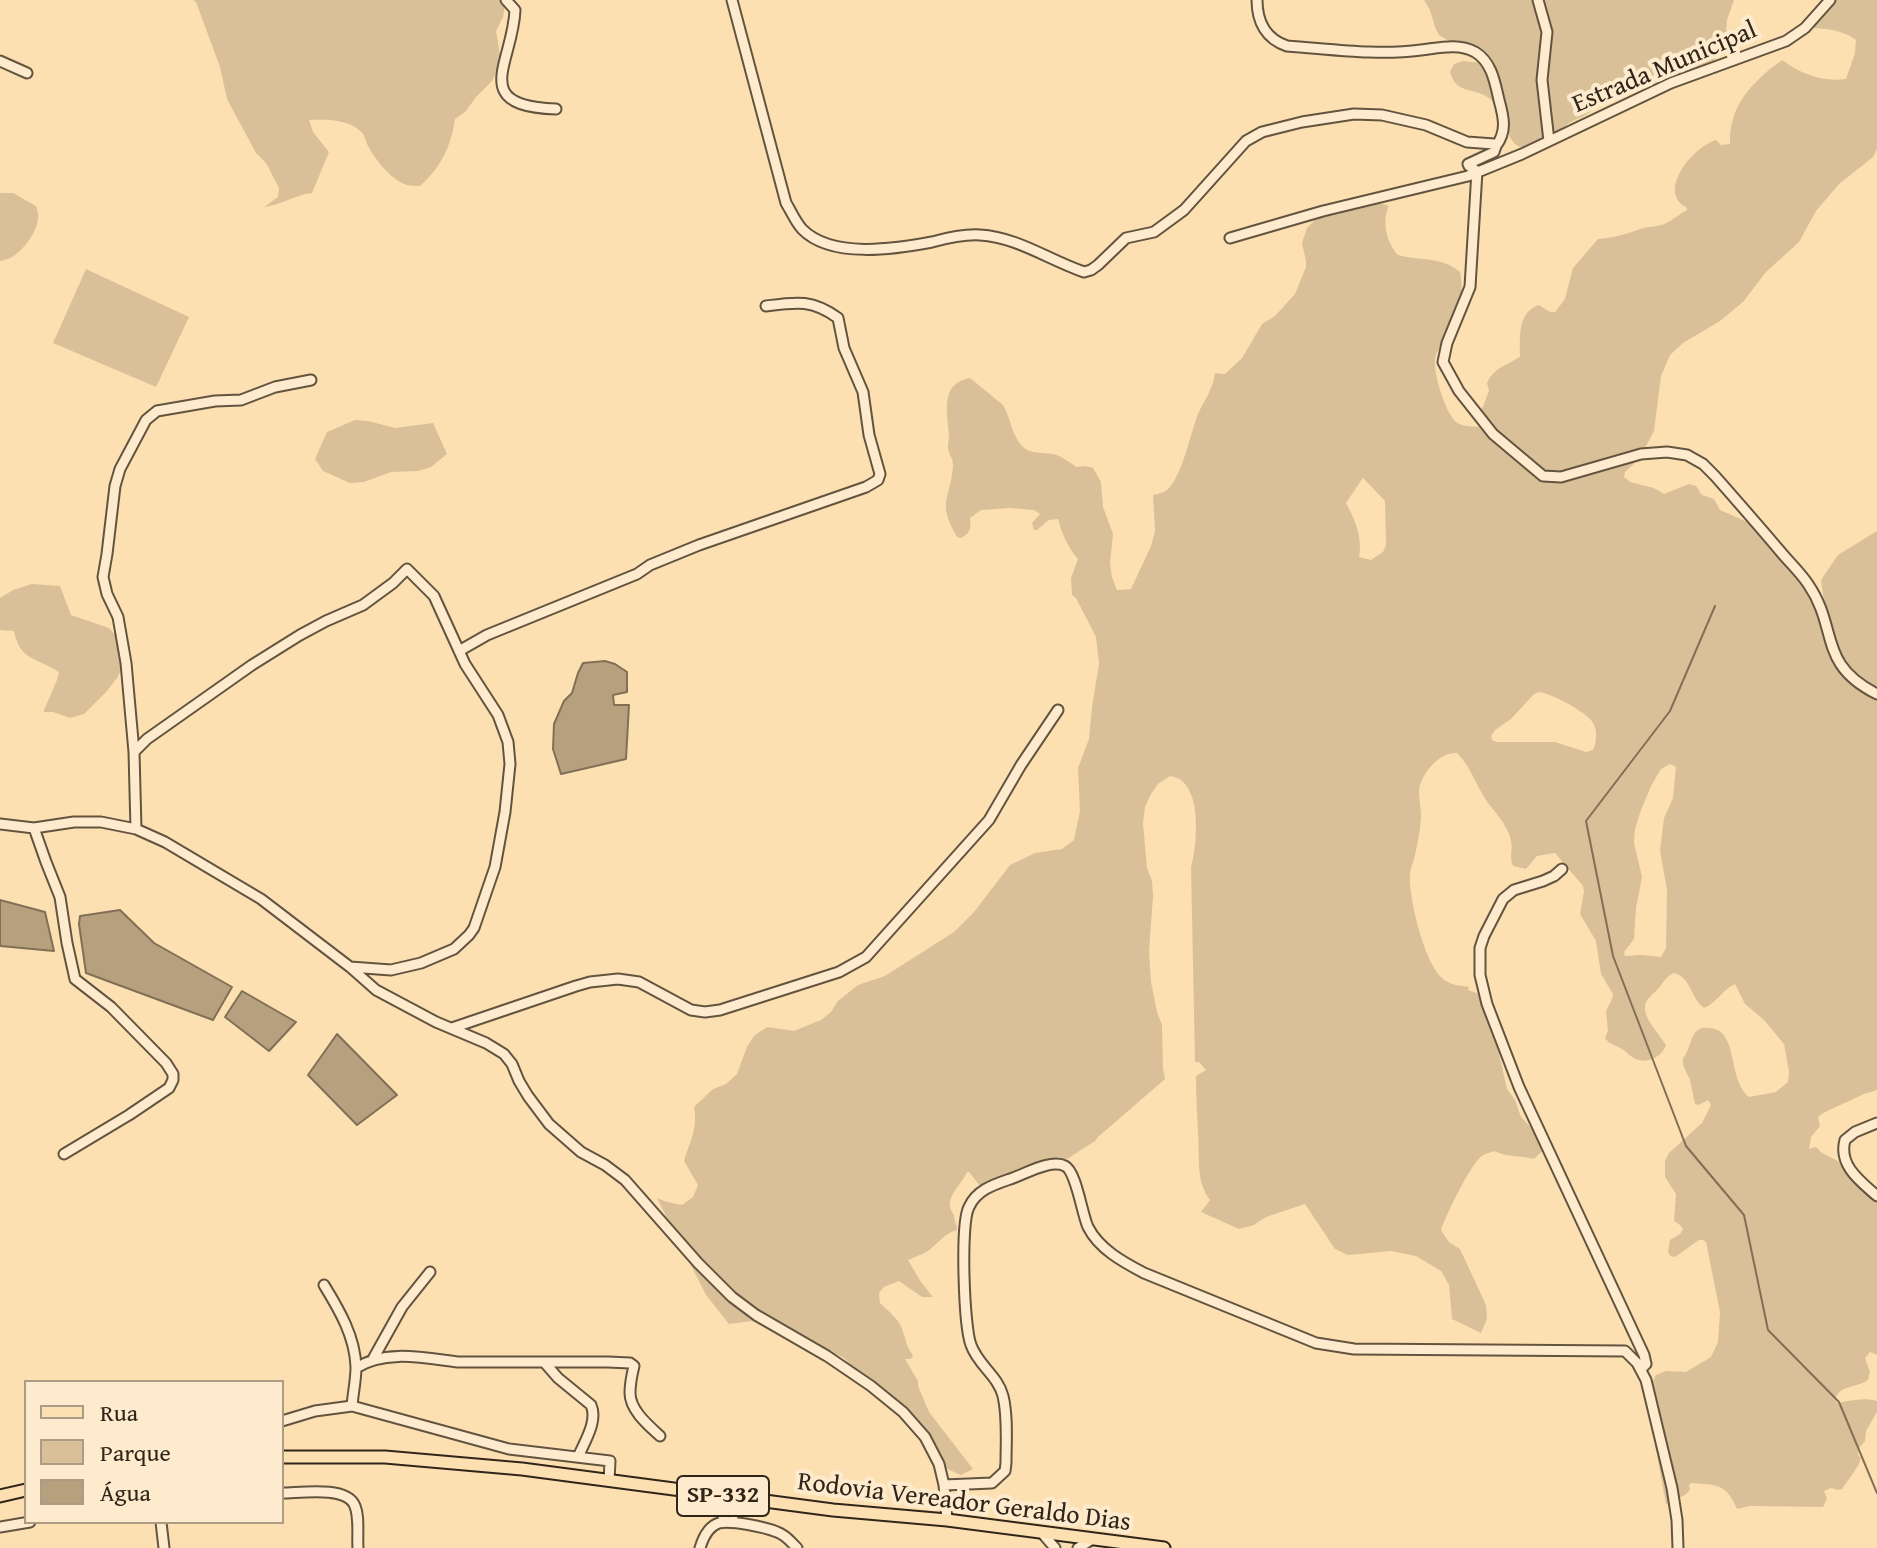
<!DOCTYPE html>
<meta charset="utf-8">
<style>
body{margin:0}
#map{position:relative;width:1877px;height:1548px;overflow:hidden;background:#fde0b2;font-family:"Gentium Book Plus",serif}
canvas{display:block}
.legend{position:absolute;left:24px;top:1380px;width:260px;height:144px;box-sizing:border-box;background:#feebcd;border:2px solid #ac9c85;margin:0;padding:10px 14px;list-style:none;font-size:24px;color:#302519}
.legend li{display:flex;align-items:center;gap:16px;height:40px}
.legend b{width:40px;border:2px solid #ac9c85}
</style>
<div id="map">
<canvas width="1877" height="1548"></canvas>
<ul class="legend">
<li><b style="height:10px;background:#fde0b2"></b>Rua</li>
<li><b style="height:22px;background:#dac098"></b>Parque</li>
<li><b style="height:22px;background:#b7a07e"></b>Água</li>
</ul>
</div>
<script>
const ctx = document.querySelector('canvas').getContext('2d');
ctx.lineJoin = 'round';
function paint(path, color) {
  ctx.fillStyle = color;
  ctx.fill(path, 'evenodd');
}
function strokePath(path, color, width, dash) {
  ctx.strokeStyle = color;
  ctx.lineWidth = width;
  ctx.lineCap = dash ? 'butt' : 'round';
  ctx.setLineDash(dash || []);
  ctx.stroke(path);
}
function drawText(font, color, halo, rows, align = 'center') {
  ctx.font = font + ' "Gentium Book Plus",serif';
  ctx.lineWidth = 8;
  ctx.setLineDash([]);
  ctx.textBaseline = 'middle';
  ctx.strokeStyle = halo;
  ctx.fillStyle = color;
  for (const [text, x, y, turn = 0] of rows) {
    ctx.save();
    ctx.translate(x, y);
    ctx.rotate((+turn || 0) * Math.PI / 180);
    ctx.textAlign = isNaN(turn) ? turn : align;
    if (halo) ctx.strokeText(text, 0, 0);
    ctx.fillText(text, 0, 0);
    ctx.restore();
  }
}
const green = new Path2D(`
 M193,0h313l-3,17 -7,14 4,24 -2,13 -6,13 -15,15 -12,16 -10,7c-4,28 -14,48 -35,67 -6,0 -13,0 -18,-3 -14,-7 -27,-24 -34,-37 -2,-4 -3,-9 -5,-12 -12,-15 -36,-15 -54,-14l4,12 16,20 -17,41c-17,2 -31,12 -48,14l14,-10 1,-9 -13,-25 -10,-10 -29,-54 -7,-32 -24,-65z
 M1424,0h310l-7,20 -2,29 -15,16 -36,19 -23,-3 -9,-3c-6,5 -13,12 -20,15 -6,3 -13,3 -18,6 -5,3 -9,9 -14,13 -6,5 -15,7 -22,12 -12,8 -33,29 -50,22 -12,-6 -15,-38 -29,-48 -15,-11 -33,-3 -39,-26l4,-8 9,-3 19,2 -17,-16 -18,-7 -8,-5 -4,-8 -5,-17z
 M1825,0h52v149l-4,8 -34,27 -23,27 -17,31 -33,30 -23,30 -23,19 -37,22 -13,12 -9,21 -7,55 -14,27 -15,14 -1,5 6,5 24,6 10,6 25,-10 7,2 6,9 12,4 6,11 34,15 71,84 -4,-29 17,-25 39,-24v559l-13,4 -41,19 -5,4 2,9 -9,11 -2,12 7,-2 6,6 16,8 17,20 22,20v154l-7,-3 -5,6 5,14 -2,8c-11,8 -27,4 -33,19l2,4c13,-2 27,-6 40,-2v11l-11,19 -1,10 -6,7 -1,7 3,3 -3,8 -16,23 -4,1 -7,-2 -7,3 3,7 -4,9 -73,-1 -13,3c-11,-26 -20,-24 -46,-26l-2,2 1,5 -5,5 -19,9 -17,-92 3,-29 4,-8 10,-4 20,1 25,-15 7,-15 2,-30 -14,-70 -3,-2h-4l-24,17 -5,-1 -2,-5 2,-11 10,-6 3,-5 -3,-4 -6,-4 2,-27 -11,-17v-16l4,-8 33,-30 9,-18 -3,-5 -9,5 -4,-1 -5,-24 -7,-15v-7c8,-9 7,-23 15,-28 4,-3 7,-2 12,-2 29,2 17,51 39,69l27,-5 12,-10 1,-10 -5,-28 -20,-24 -19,-16 -10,-20c-12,5 -18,19 -31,24 -14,-10 -12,-30 -30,-35 -9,4 -11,11 -18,18 -4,4 -10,8 -11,15 -2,12 15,29 21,39 -3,10 -16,18 -27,15 -7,-1 -12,-8 -17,-11 -8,-5 -12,-4 -17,-11l3,-7 -2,-20 6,-12 1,-5 -12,-20 -5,-33 -16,-27 4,-23 -1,-5 -28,-33 -18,3 -11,13 -13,-3c-4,-9 0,-16 -2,-25 -3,-17 -18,-30 -27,-44 -9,-15 -14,-31 -27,-44 -16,-1 -30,15 -36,29 -5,11 1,25 0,36 -1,12 -3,25 -6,37 -1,5 -4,12 -5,18 -2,23 15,96 36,108 6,4 16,5 23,6l-1,3 11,4 10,15 18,80 8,11 6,17 18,19 5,13 -10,10c-15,-4 -25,-1 -40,-8 -4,2 -9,2 -12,5 -11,7 -37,61 -41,74l8,12 11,7 26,56 1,14 -6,14 -29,-14 -3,-34 -8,-14 -25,-15 -25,-5 -43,4 -13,-6 -30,-45 -39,13 -12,8 -15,4 -38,-17 9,-12c-15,-20 -10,-44 -12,-67 -1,-20 -2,-38 -2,-57l10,-6 -7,-8h-4l-4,-195c6,-21 10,-71 -9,-86 -3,-3 -8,-4 -12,-5l-12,8 -7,10 -6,13 -2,16 4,45 5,13 1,15 -4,55 2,31 6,30 5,13 1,44 2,10 -67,58 -3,4 -31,20 -83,26 -12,-15h-2c-7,16 -25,26 -13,43 0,6 3,9 3,15 -13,4 -19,13 -29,21 -7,4 -14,6 -20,9l13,22 12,15h-11l-23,-16 -15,6 -5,6 1,10c8,8 18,15 22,26 4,10 4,18 11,26l-2,4h-6l13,22v5l11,26 44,57 -12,6 -25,-11 -9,-11 -14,-25 -69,-70 -11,-5 -24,-4 -7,-10 -6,6 -44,-24 -23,3 -23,-29 -49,-97 10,4 15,3 11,-8 5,-12 -14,-24c6,-21 14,-31 10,-54l19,-18 13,-5 11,-10 10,-27 7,-11 13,-9 27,4 27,-11 10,-8 7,-11 20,-16 27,-9 69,-44 20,-20 36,-47 25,-12 27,-4 12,-9 6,-29 -2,-43 11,-29 3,-32 7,-43 -3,-27 -20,-39 -4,-3 -1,-17 7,-19c-10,-11 -16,-25 -20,-40l-9,1 -12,10h-3l-2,-7 8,-9 -6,-4 -24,-2 -29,2 -11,8c1,10 1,15 -9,20l-4,-1c-21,-36 -6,-38 -4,-72 0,-7 -5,-12 -5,-18 0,-4 1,-8 1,-13 -2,-22 -9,-51 21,-56l33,27c8,13 8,29 19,41 9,10 26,5 37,10 6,3 12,7 17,11l9,-1 8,2 8,14 2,25 10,27 -3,29 2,14 5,13 14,-1 20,-43 4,-15 -2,-36c7,-1 12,-3 17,-8 14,-18 20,-52 28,-73 7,-15 15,-25 17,-41l10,1 17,-16 20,-34 13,-8 20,-22 11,-27v-6l-4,-18 5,-15 10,-10 23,-14h43l6,2c-8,15 -2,37 9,49 21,6 44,1 62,17 5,27 -2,43 -15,66 -3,6 -7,11 -9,17 -5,14 9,56 19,66 6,6 16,5 24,6l4,-4 -1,-14 7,-18 -2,-8 3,-6 8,-8 22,-12c0,-19 -3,-45 19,-52l11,7h5l10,-13 8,-31 25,-29c16,-1 31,-6 46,-11 6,-2 14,-1 20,-4 8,-3 15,-10 23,-14l-1,-3c-30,-16 8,-61 30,-67l5,5 9,-1c-1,-39 22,-62 52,-84 19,14 40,22 64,19l9,-26 1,-13c-15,-11 -29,-11 -47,-12zM1363,478l22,23 1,44 -3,7 -12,8 -12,-3c4,-18 -4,-38 -13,-54zM1539,692c13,2 43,18 52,28 7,8 6,22 2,30l-7,2 -31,-10h-58l-5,-2 -1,-4 4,-6 16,-11 23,-25zM1670,764l6,3 -3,31 -9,20 -4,33 7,39 -1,58 -5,9 -20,-2 -16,1 -1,-4 10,-13 2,-31 6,-31 -8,-34 1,-14 6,-19 10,-24 10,-17z
 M0,193h13l23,13c1,4 3,9 2,13 -2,17 -21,41 -38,42z
 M86,269l103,48 -33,70 -103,-44z
 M355,420l13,1 27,7 38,-5 14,31 -16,13 -13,4 -27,1 -27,10 -14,1 -27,-12 -8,-12 12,-27z
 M32,584l28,2 11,29 38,13 10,11 4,27 -6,12 -10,13 -23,23 -14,4 -17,-6h-9v-2l13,-30 2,-8c-23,-15 -39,-11 -45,-41l-14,-1v-32l13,-8z`);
const water = new Path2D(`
 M605,661l10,3 12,8v20l-14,3 1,10h15l-3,54 -65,15 -8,-25 1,-25 10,-23 8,-8 6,-20 5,-10z
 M0,900l45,12 9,39 -54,-5z
 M120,910l34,33 78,44 -19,33 -127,-47 -7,-49 1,-8z
 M242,991l54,31 -27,29 -44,-34z
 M337,1034l60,61 -40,30 -49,-50z`);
const stream = new Path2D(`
 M1715,606l-45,105 -84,110 27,135 73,190 58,69 24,115 71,72 38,91`);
const minor = new Path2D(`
 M506,0l9,10c-2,53 -47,96 41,99
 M732,0l54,203c5,8 9,18 16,26 29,30 93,20 130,13 15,-4 32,-8 48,-7 37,2 69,25 104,37l7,-2 7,-5 28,-27 28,-6 30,-22 62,-69 16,-9 40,-10 52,-8 28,1 44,10 41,17 27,2 2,2 -2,6 -26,12 1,2 8,5
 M1257,0c0,22 9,39 30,46 44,3 90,10 134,4 18,-2 37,-7 54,2 17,10 20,31 24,48 5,18 8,31 -3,46
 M1538,0l9,32 -5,48 7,61
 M0,61l27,12
 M1477,171l-7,116 -23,56 -4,19 16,29 34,43 50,42 18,1 80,-23 26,-2 20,3 16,9 12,12c22,25 44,50 65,75 9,11 20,21 28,33 31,45 9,80 69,110
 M1230,238l93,-27 145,-35 54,-22 149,-71 115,-42 19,-13 25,-28
 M459,651l28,-16 150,-61 13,-9 49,-20 167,-58 12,-7 2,-6 -11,-39 -6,-43 -19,-44 -6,-30c-26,-19 -42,-16 -72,-12
 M134,752l13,-13 105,-74 48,-30 26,-14 37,-16 30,-22 14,-14 27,27 31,68 33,51 10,27 2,22 -5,48 -10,55 -21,61 -5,7 -15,14 -33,14 -30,7 -41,-3
 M0,824l34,4 40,-6h27l35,7 29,13 96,57 89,68 26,23 60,32 50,21 18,11 8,10 7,17 9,15 21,28 32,28 24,13 20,15 73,83 34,34 24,18 71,41 44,30 32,26 22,25 14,27 5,21 3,35
 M34,828l12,34 14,35 7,46 8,36 36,28 55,56 7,11v6l-4,8 -40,27 -65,39
 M136,829l-2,-77 -8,-89 -8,-46 -11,-23 -4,-17 4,-23 8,-68 5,-17 26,-49 11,-9 58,-10 26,-1 34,-13 36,-7
 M1562,869l-8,7 -11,5 -29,9 -11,9 -19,37 -4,12v27l7,29 32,83 125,268 2,9 -5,5
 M452,1028l124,-42 14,-4 28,-3 21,3 52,28 14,2 15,-2 119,-38 27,-15 123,-137 32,-55 37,-55
 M1877,1123l-22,9 -10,8c-7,25 15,41 32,56
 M324,1285c16,26 31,52 32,82 0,13 -3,26 -4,39
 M373,1359l29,-52 28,-35
 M544,1362l14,16 33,27c7,16 -6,36 -13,52
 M356,1368c29,-19 69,-10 102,-6h150l22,1 4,3c-2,8 -4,18 -4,27 0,17 18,32 30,43
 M282,1421l33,-10 37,-5 157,43 101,12 -1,20
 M944,1485l48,-2 13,-12 1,-8c0,-21 2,-46 -3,-67 -5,-20 -25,-31 -32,-51 -7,-18 -11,-122 -2,-138 8,-18 27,-23 44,-29 14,-5 38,-19 52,-12 11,5 17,48 23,61 11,22 35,35 56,46l172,70 38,6 271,2 12,12 9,17 26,108 5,32 1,28
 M282,1493c18,0 62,-7 72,11 6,11 3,31 4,44
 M161,1522l3,26
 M723,1522l2,-26
 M732,1522l4,-24
 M0,1527l30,-5
 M1042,1533l13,15
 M700,1548c3,-10 9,-22 19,-25 12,-3 46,4 58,9 9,3 14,10 20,16
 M1078,1548l13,-8`);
const major = new Path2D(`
 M282,1457h103l137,12 311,41 114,10 217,28
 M0,1496l26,-6`);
const shields = [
 [723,1496,92]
];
const shieldNames = [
 ["SP-332",723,1496]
];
const streetNames = [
 ["Estrada Municipal",1665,68,-23],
 ["Rodovia Vereador Geraldo Dias",964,1503,7]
];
paint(green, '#dac098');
paint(water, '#b7a07e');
strokePath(water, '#816f56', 2);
strokePath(stream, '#816f56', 2);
strokePath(minor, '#63543f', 13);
strokePath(major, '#302519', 15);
strokePath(minor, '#feebcd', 9);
strokePath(major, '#fde0b2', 11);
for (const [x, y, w] of shields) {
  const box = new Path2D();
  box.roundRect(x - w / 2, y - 20, w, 40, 6);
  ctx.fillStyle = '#feebcd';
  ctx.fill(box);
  strokePath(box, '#302519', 2);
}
drawText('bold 24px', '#302519', null, shieldNames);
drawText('26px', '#302519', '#feebcd', streetNames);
</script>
